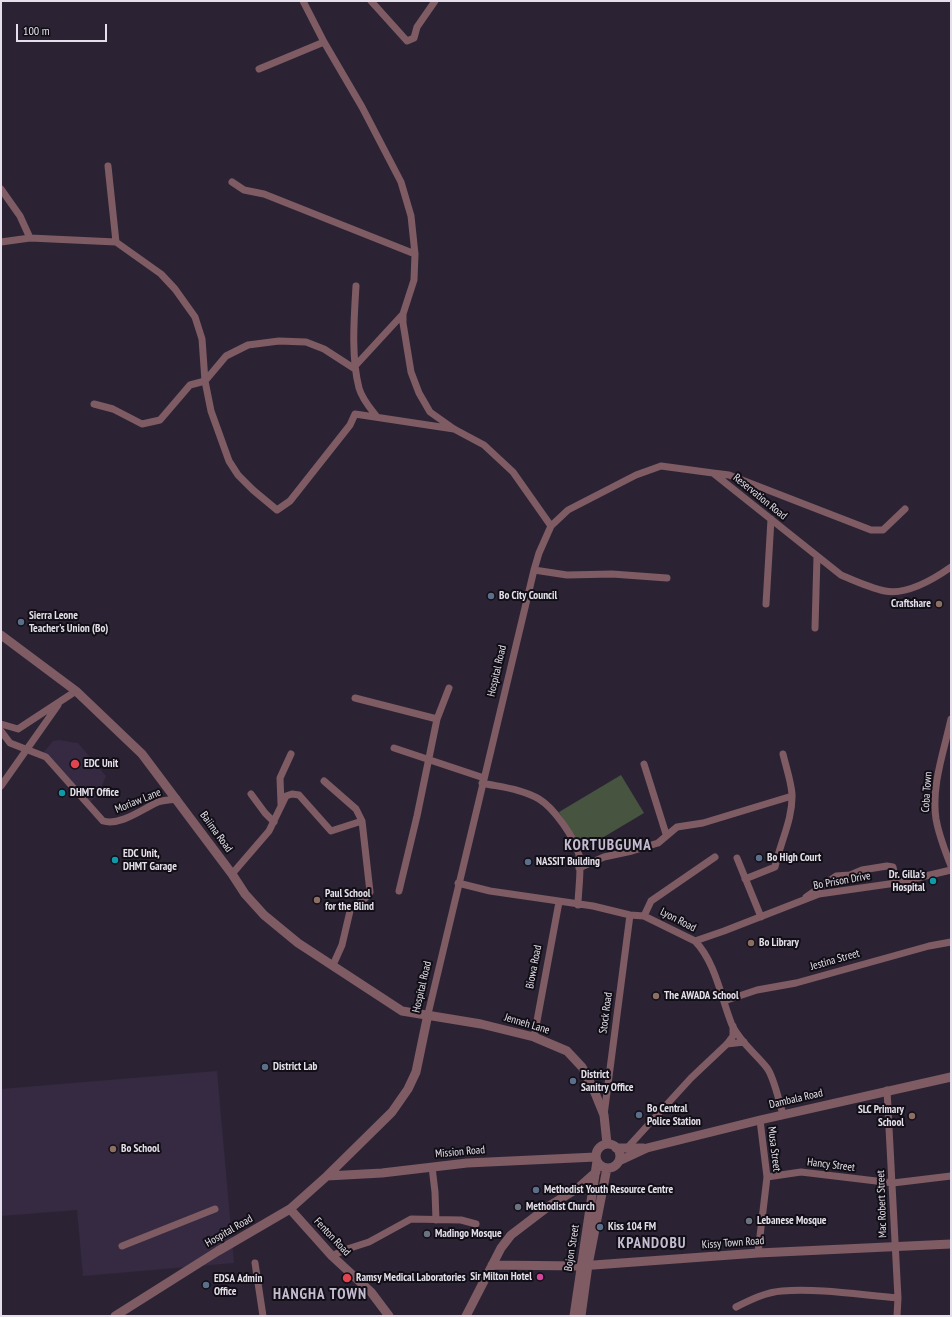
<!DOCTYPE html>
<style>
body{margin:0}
#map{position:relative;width:952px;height:1317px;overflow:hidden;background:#2b2334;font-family:"PT Sans Narrow",sans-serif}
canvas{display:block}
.frame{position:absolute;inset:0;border:2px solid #e4dfea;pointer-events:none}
.scale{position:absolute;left:16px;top:24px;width:91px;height:18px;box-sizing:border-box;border:2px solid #e4dfea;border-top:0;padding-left:5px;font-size:12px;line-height:14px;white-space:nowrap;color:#e4dfea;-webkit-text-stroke:3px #110e16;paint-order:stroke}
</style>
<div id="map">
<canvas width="952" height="1317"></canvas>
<div class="frame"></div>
<div class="scale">100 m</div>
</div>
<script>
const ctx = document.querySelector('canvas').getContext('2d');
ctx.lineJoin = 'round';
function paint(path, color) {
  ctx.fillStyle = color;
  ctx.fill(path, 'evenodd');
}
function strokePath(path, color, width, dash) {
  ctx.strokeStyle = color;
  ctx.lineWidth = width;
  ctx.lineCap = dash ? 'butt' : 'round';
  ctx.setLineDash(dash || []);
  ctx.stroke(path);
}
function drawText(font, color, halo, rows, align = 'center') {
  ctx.font = font + ' "PT Sans Narrow",sans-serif';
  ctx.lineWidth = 4;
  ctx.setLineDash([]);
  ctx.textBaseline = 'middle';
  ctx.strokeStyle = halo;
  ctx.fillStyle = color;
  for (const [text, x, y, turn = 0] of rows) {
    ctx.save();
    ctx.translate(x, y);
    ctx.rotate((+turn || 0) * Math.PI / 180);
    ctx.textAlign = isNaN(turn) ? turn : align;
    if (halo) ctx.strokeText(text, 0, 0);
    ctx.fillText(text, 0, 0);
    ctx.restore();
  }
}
const built = new Path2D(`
 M59,740l19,3 28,33 -8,19 -9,8 -46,-50 10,-12z
 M217,1071l17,192 -151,13 -6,-66 -76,6v-127z`);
const green = new Path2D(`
 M621,775l23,38 -62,37 -23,-38z`);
const minor = new Path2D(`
 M303,1l21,41 38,65 39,75 10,34 4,38 -1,26 -11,34v9l8,49 8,21 11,19 24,17 30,16 29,27 38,54
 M371,1l36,40 7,-3 3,-11 18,-26
 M259,69l65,-27
 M108,166l8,76
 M232,182l12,8 20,4 151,60
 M1,189l19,27 10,22
 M1,242l29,-4 86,4 45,32 14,15 20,28 7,22 3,42 6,30 18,50 9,14 15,15 24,20 13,-9 60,-76 5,-11 99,15
 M356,286c-2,33 -5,71 3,102 3,11 11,20 18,29
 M356,365l47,-51
 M94,404l19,5 29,15 18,-4 30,-35 15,-4 21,-25 22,-11 31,-4 27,1 18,7 31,20
 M713,473l16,2 142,55h12l22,-21
 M534,570l33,5 45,-1 55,4
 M766,604l5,-85
 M815,628l2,-72
 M355,698l82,21
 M951,719c-7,32 -20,67 -15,100 3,17 9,32 15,47
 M1,724l17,5 58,-38
 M1,731l9,12 36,14 57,64c18,5 39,-12 55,-19 6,-2 13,-2 19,-3
 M394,748l90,30
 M644,764l22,70
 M324,781l32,28 6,12 8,71c-4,9 -15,11 -20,19l-8,34 -9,20
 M482,783c18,4 41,6 57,16 15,9 36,39 40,56 3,11 -1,37 -1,50
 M1,786l57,-81
 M251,794l14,19 9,9
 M281,804l-1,-26 11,-24
 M737,858l24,59
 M579,868l25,-11 28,-6 26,-8 19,-16 26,-4 89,-27
 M232,874l37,-43 17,-35 6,-2 7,1 32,36 31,-10
 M745,879l30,-12c5,-24 18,-48 17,-73 -1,-13 -6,-27 -9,-40
 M458,883l32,8 103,15 37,9 14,1 51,25c21,22 26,57 37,84 8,17 24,29 35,43 7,9 12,34 16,46
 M399,891l18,-75 20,-97 12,-31
 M806,897l30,-21 14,-1 12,-5 25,-4 6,1 3,16
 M644,916l7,-15 64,-44
 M695,941l29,-10 95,-37 77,-11 55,-13
 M724,1001l33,-11 39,-7 133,-37 22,-4
 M428,1014l106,-444 5,-17 12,-27 17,-16 68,-35 25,-9 52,7 128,102c14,6 29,13 44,16 22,4 49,-12 66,-24
 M534,1037l25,-135
 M727,1044l17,-2
 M887,1090l11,208 -1,18
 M604,1115l26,-200
 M628,1147l63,-69 36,-34 6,-8v-10
 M432,1167l3,25 1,28
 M767,1177l34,-5 92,11 58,-7
 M122,1246l93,-37
 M758,1253l9,-76 -7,-57
 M332,1256l12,-6 25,-8 42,-23 50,1 15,4
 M255,1263l8,53
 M736,1307c14,-7 30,-15 46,-16 36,-3 79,4 116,7`);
const tertiary = new Path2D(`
 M1,635l75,56 66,63 90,120 13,20 19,21 34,28 104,68 79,13 53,13 33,14 15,16 11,21 11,27 3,29
 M596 1156a12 12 0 1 1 24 0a12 12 0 1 1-24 0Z
 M616,1148h27
 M619,1161l28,-13 113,-28 191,-43
 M327,1176l55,-3 85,-10 129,-6
 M290,1209l42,47 39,36 18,24
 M492,1265l88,1 178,-13 193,-9
 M115,1316l103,-65 72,-42 37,-33 65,-64 16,-23 8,-17 12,-58
 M466,1316l35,-68 10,-13 38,-29 29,-18 18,-16
 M574,1316l23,-155
 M581,1316l7,-51 19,-97`);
const markers = [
 [491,596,4,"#5c6f8a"],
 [939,604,4,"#8d6e63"],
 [21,622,4,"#5c6f8a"],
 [75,764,5,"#e0444e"],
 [62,793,4,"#0f9aa8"],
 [759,858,4,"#5c6f8a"],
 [115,860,4,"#0f9aa8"],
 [528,862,4,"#5c6f8a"],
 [933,881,4,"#0f9aa8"],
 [317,900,4,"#8d6e63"],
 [751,943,4,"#8d6e63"],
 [656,996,4,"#8d6e63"],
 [265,1067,4,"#5c6f8a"],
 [573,1081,4,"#5c6f8a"],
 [639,1115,4,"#5c6f8a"],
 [912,1116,4,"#8d6e63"],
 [113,1149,4,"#8d6e63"],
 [536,1190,4,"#5c6f8a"],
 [518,1207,4,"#6b7280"],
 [749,1221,4,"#6b7280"],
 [600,1227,4,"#5c6f8a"],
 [427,1234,4,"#6b7280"],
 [540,1277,4,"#d1479c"],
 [347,1278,5,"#e0444e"],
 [206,1285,4,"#5c6f8a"]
];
const streetNames = [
 ["Reservation Road",760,497,39],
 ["Hospital Road",497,671,-77],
 ["Coba Town",927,792,-86],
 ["Moriaw Lane",138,801,-22],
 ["Baiima Road",216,832,54],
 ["Bo Prison Drive",842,881,-10],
 ["Lyon Road",678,920,27],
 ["Jestina Street",835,960,-16],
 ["Biowa Road",534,967,-79],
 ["Hospital Road",422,987,-77],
 ["Stock Road",606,1013,-82],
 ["Jenneh Lane",527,1024,17],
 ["Dambala Road",796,1099,-13],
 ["Musa Street",774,1149,83],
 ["Mission Road",460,1152,-5],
 ["Hancy Street",831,1165,7],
 ["Mac Robert Street",882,1204,-92],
 ["Hospital Road",229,1231,-30],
 ["Fenton Road",332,1237,47],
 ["Kissy Town Road",733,1243,-4],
 ["Bojon Street",572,1248,-81]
];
const poiNames = [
 ["Bo City Council",499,596],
 ["Craftshare",931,604,"right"],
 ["Sierra Leone",29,616],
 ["Teacher's Union (Bo)",29,629],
 ["EDC Unit",84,764],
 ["DHMT Office",70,793],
 ["EDC Unit,",123,854],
 ["DHMT Garage",123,867],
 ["Bo High Court",767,858],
 ["NASSIT Building",536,862],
 ["Dr. Gilla's",925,875,"right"],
 ["Hospital",925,888,"right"],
 ["Paul School",325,894],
 ["for the Blind",325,907],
 ["Bo Library",759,943],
 ["The AWADA School",664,996],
 ["District Lab",273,1067],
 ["District",581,1075],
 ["Sanitry Office",581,1088],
 ["Bo Central",647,1109],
 ["Police Station",647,1122],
 ["SLC Primary",904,1110,"right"],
 ["School",904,1123,"right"],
 ["Bo School",121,1149],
 ["Methodist Youth Resource Centre",544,1190],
 ["Methodist Church",526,1207],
 ["Lebanese Mosque",757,1221],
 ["Kiss 104 FM",608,1227],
 ["Madingo Mosque",435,1234],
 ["Sir Milton Hotel",532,1277,"right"],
 ["Ramsy Medical Laboratories",356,1278],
 ["EDSA Admin",214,1279],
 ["Office",214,1292]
];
const districtNames = [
 ["KORTUBGUMA",608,846],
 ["KPANDOBU",652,1244],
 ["HANGHA TOWN",320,1295]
];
paint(built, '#352a41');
paint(green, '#465440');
strokePath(minor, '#7f5b63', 7);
strokePath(tertiary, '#7f5b63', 9);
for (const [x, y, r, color] of markers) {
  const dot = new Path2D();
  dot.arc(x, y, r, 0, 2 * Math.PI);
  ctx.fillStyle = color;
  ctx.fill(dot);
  strokePath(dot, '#110e16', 1.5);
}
drawText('11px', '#e4dfea', '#110e16', streetNames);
drawText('bold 11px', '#e4dfea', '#110e16', poiNames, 'left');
ctx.letterSpacing = '1px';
drawText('bold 15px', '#c5bcd2', '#110e16', districtNames);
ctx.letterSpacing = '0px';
</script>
